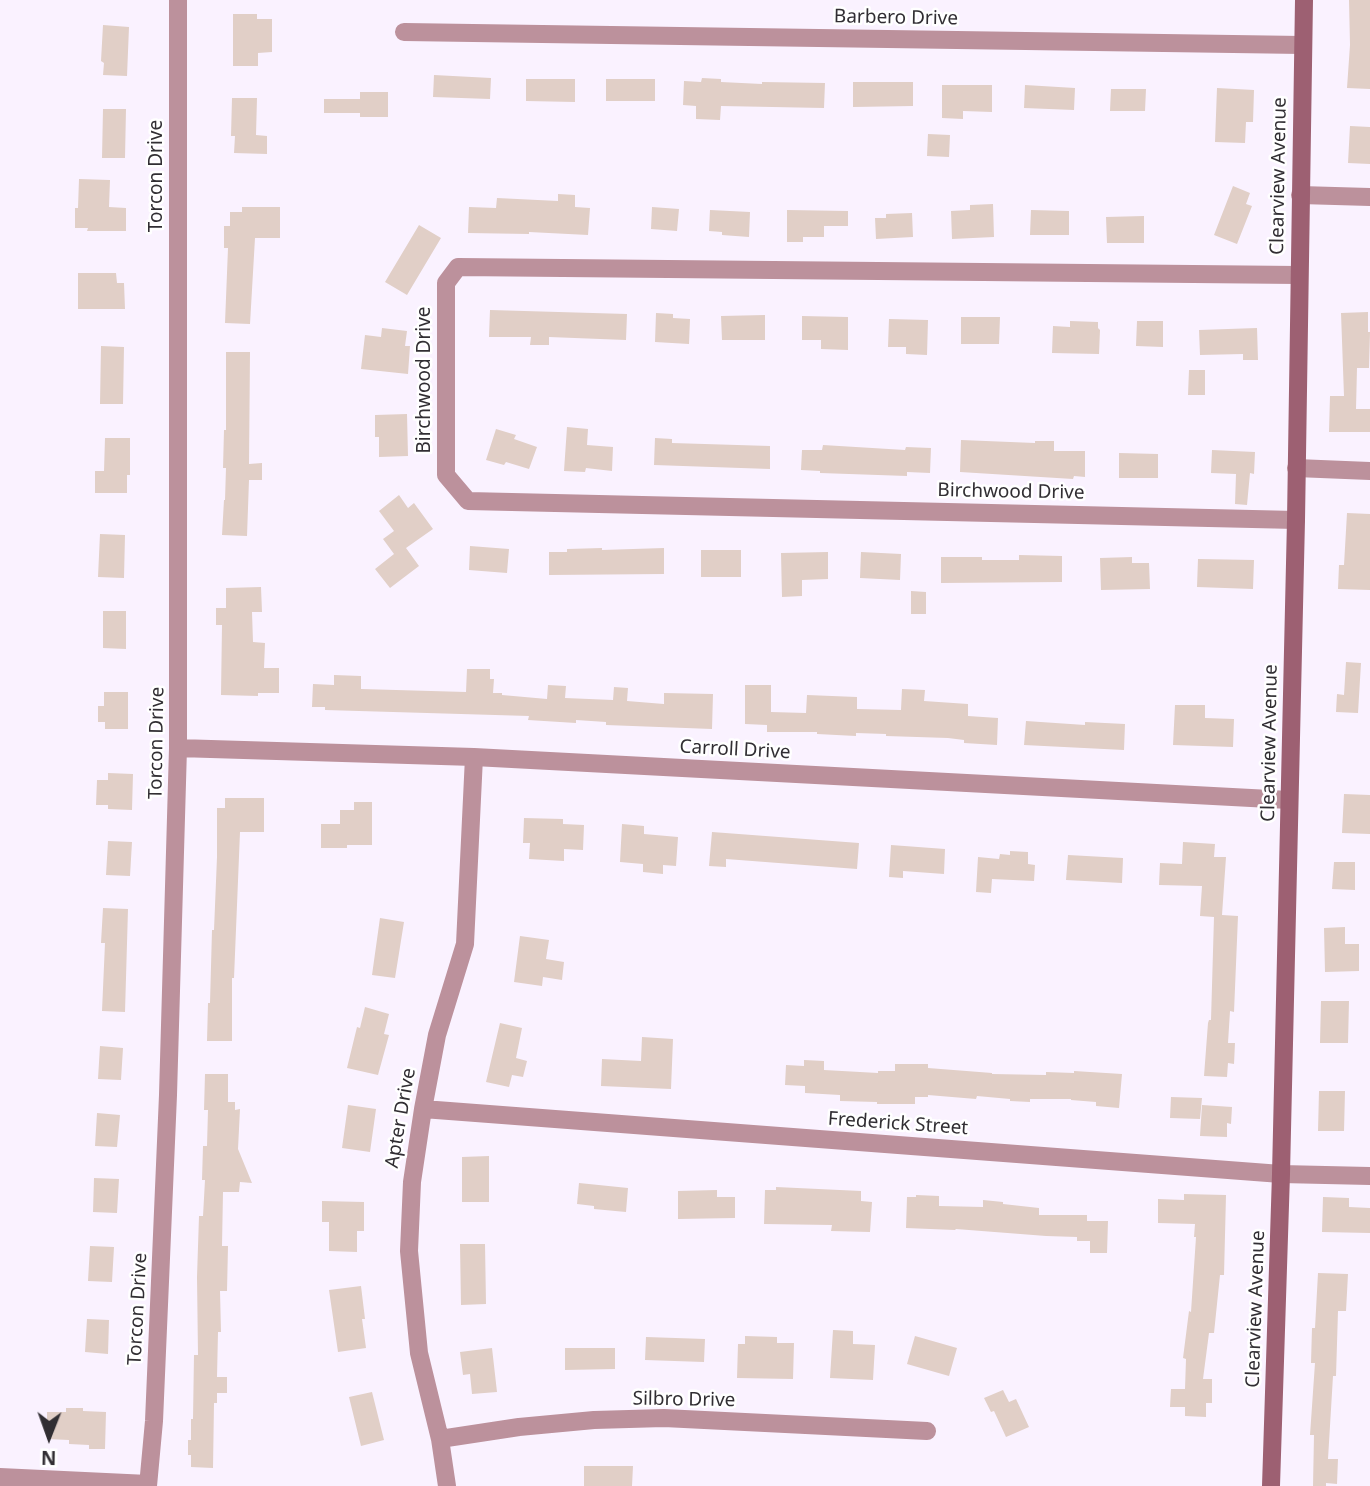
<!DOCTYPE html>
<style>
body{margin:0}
#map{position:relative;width:1370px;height:1486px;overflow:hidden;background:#faf2ff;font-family:"Noto Sans",sans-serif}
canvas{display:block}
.north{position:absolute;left:14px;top:1402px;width:70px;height:70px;-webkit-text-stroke:5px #fff;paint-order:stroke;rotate:181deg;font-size:19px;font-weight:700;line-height:28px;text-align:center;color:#312e33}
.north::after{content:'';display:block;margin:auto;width:24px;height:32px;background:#312e33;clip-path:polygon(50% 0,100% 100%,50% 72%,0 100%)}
</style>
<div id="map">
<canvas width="1370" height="1486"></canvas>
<div class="north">N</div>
</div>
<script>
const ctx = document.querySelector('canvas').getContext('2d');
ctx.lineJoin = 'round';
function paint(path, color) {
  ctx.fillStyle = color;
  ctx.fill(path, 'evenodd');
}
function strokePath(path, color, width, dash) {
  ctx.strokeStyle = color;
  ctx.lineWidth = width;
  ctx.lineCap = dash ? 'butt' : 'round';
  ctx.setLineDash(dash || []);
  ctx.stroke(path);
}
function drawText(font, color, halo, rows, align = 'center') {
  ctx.font = font + ' "Noto Sans",sans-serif';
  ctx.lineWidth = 5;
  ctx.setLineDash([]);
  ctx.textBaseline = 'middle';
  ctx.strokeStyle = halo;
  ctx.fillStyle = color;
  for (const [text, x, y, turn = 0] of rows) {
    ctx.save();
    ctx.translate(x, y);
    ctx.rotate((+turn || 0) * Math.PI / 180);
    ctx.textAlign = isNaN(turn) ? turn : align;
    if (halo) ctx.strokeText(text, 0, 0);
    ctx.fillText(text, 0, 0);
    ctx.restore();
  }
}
const building = new Path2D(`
 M1349,0h21v89l-23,-1 3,-43z
 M233,14h24v5h15v33l-14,1v13h-25z
 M103,25l26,2 -2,49 -24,-1 1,-12 -3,-2z
 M434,75l57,3 -1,21 -57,-2z
 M702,78l19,1v3l41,2v-2l63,1 -1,25 -103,-2 -1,14 -24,-1v-13l-13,-1 1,-24 17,1z
 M526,79h49v23l-49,-1z
 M606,79h49v22h-49z
 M853,82h60v24l-60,1z
 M942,85h50v27l-29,-1v8l-21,-1z
 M1025,85l50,3 -1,22 -50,-2z
 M1217,88l37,2 -1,32h-7l-1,21 -30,-1z
 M1111,89h35l-1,22h-35z
 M360,92h28v25h-28v-4h-36v-14h36z
 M232,98h25l-1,37 11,1v18l-33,-1 1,-17h-4z
 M103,109h23l-1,49h-23z
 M1350,126l20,1v37l-22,-1z
 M928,134l22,1 -1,22 -22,-1z
 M79,179l31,1 -1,27 17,1v23h-39l1,-3h-13v-20h3z
 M1233,186l17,7 -4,11 6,2 -15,38 -23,-9z
 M558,194l17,1v12l15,1 -2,27 -59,-3v2l-61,-1 1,-26 27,1 1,-10 61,3z
 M993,204l1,33 -42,2 -1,-28 19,-1v-5z
 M242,207h38v31h-25l-5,86 -25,-1 3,-75h-4v-22h6v-14h12z
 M652,207l27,2 -2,22 -26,-2z
 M710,210l40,2 -1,25 -27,-2v-3l-13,-1z
 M787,210l61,1v15h-24v11h-21v5h-16z
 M1031,210l38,1v24h-39z
 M912,213l1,24 -37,2 -1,-21h11v-4z
 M1144,216v27h-37l-1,-26z
 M419,225l22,13 -34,57 -22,-13z
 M78,273h38l1,10h7l1,26h-47z
 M490,310l137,4 -1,26 -77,-3v8h-19l1,-8h-42z
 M1368,312v20h2l-1,36h-12l-1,41h14v23h-41l1,-36h14l-3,-83z
 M656,313l17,1v4l17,1 -1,25 -34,-2z
 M765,315v25h-43l-1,-24z
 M802,316l46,1v33l-27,-1v-9h-19z
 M961,317h39l-1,27h-38z
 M889,319l39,1 -1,35 -21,-1v-7h-18z
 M1070,321l28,1v6l2,2 -1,24 -47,-1 1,-27 17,1z
 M1137,321h26v26l-27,-1z
 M382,328l25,3 -2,15h5l-2,28 -47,-5 4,-34 16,2z
 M1257,328l1,32h-15v-6l-43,1 -1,-25z
 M101,346l23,1 -1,57h-23z
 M226,352h24l-1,112 13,-1v17h-13l-2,56 -25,-1 2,-35h1l1,-32h-3l1,-38h2z
 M1189,370h16v25h-17z
 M407,414l1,42 -29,1v-20h-4v-22z
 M567,427l21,2 -1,16 26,2 -1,24 -26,-3 -1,4 -21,-1z
 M496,429l20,6 -2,4 23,8 -8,22 -23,-7 -2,3 -18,-5z
 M105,438h25v37h-3v18h-32v-22h9z
 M655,438l17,1v4l98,3v23l-116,-4z
 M961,440l74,3v-2h19v10h31v26l-11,-1 -1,3 -113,-7z
 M823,445l82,5 1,-3 25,1 -1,25 -23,-1v4l-87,-3v-2l-19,-1 1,-20h20z
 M1212,450l43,2 -1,22 -4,-1 -3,32 -12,-1 1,-30 -25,-1z
 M1119,453l39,1v24h-39z
 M399,495l9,13 6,-5 19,26 -27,19 13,18 -29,22 -15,-19 19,-15 -11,-15 11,-8 -15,-20z
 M1347,513l23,1v76l-32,-1 1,-24h5z
 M100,534l25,1 -1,43 -26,-1z
 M470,546l39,3 -2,24 -38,-3z
 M602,548v2l62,-2v26l-115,1v-23h18v-3z
 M701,550h40v27h-40z
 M828,552v27l-26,1v16l-20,1 -1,-44z
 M861,552l40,2 -1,26 -40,-2z
 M1019,555l43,1v26l-121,1v-26h41v3h37z
 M1132,557v6h17l1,26 -49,1 -1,-32z
 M1198,559l56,1 -1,29 -56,-2z
 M261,587l1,25h-10l1,30 12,1 -1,25h15v25h-21v3l-37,-1 1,-70h-6v-17h10v-20z
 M911,591l15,1v22h-15z
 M103,611h23v38l-23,-1z
 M1346,662l15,1 -3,50 -22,-1 1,-18 7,1z
 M467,669h23v10h4l-1,14h9v2l45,4 1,-14 18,1 -1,12 48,2 1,-13 14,1 -1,13 37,3v-11l49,1 -1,35 -106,-4v-3l-30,-2v3l-48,-3 1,-4 -204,-6v-3h-13l1,-23 21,1v-10l27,1v13l105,3z
 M745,685h26v27l35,1 1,-18 50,2v12l44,1 1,-21 23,1 -1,11 44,3v12l30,2 -1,27 -33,-2v-3l-16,-2 -62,-2v-2l-30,-1v3l-39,-2v-2h-50v-7l-22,-1z
 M104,692h24v37h-23v-7h-7v-16h6z
 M1175,705h30v13l29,1 -1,28 -60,-2z
 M1026,721l59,4v-3l40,2 -1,26 -100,-5z
 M108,773l25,1 -1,36 -24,-1v-4h-12l1,-25h11z
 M1344,794l26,1v39l-28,-1z
 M225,798h39v34h-24l-6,146h-2v63h-25l1,-38h2l2,-73h2l3,-73v-49h8z
 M354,802h18v43h-25v3h-26v-24h19v-14h14z
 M524,818l39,1v5l21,1 -1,25 -19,-1v12l-35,-2 1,-16h-7z
 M622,824l22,2v8l34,3 -2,29 -13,-1v9l-20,-2v-8l-23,-2z
 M712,832l147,11 -2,26 -131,-10v8l-17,-1z
 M108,841l24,1 -2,34 -24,-1z
 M1183,842l32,2 -1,13h12l-4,58 16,1 -4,96 -4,-1 -2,32h7l-1,21 -6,-1 -1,14 -23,-1 4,-53 1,-3h2l3,-103 -14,-1 2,-30 -43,-1 1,-22 22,1z
 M891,845l54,4 -1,25 -41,-3v7l-14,-1z
 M1010,851l18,1v12l7,1 -1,16 -42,-2 -1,14 -15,-1 2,-35 21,2 1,-5 10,1z
 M1068,855l55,3 -1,25 -56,-3z
 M1334,862h21v28l-23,-1z
 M103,908l25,1 -3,103 -23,-1 3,-68h-4z
 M380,918l24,4 -9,56 -23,-3z
 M1345,927v17h14v27l-34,1 -1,-44z
 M520,936l29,4 -3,19 18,3 -2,18 -19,-3 -1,9 -28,-4z
 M1321,1001h28l-1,42h-28z
 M365,1007l24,7 -5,20 5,1 -11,40 -31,-7 10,-41 3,1z
 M500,1023l22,5 -6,30 11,3 -4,16 -11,-2 -3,12 -23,-5z
 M642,1037l31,2 -2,50 -70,-3 1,-27 39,2z
 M100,1046l23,2 -2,32 -23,-1z
 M804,1060l20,1v9l54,3v-2h17v-7h33v4l64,5v1l54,1v-3l28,1v-2l48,3 -3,34 -23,-2v-4l-25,-2v-1h-41v3l-20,-1v-2l-33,-3 -1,3 -48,-4v2h-13v7h-38v-2l-37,-1v-6l-35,-2v-7l-20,-1 1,-20 18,1z
 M205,1074h23v28h7v8l5,-1 -2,40 14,34 -12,-1 -1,10h-16l-1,54h6l-1,45h-7l1,41h-3l-1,45h10v16h-10v10h-3l-1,65 -22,-1v-12h-3v-15h3v-21h2l1,-64h4l-1,-78 2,-61h4l2,-36h-3l1,-34h4l1,-36h-4z
 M1319,1091h26l-1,40h-26z
 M1171,1097l31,1 -2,21 -30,-1z
 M348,1105l28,4 -6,43 -28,-4z
 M1202,1105l30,2 -1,17 -4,-1v14l-27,-1z
 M97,1113l23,2 -3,32 -22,-1z
 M489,1156v46h-27v-45z
 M94,1178l25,1 -2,34 -24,-1z
 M579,1183l49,5 -2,24 -32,-3v-3l-17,-2z
 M776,1187l85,4v10l11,1 -2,30 -39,-1 1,-6 -68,-1 1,-34h11z
 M717,1190v7h18v21l-57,1v-28z
 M1184,1194l42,1 -2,80h-4l-6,58h-5l-6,46h9v24h-6v14l-21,-1v-9h-15l1,-18h14l1,-30 -3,-1 6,-47 2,1 5,-75h-2l1,-13 -37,-1v-24l26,1z
 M916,1195l23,1v10l44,1v-7l20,2v2l36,4v7h48v6h21l-1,32h-17v-12h-13v-4l-31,-1 -90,-7 -1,1 -49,-2 1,-31h9z
 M1323,1197l26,1v9l21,1v25l-48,-1z
 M322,1201l42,1v29h-7v21l-28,-1v-29h-7z
 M460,1244h25l1,60 -25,1z
 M90,1246l24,1 -2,35 -24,-1z
 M1318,1273l30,1 -2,37h-8l-2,65h-3l-5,83h10l-1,25 -11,-1v3h-13l1,-51h-4l5,-72h-4l1,-35h3z
 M361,1286l4,33h-3l4,29 -28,4 -9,-62z
 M87,1319l22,1 -1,34 -23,-2z
 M833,1330l20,1v13l22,1 -2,35 -43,-2z
 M745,1336l32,1v6h17l-1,36 -56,-1 1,-34h7z
 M915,1336l42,12 -8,28 -42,-12z
 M646,1337l59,2 -1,23 -59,-2z
 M492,1348l5,44 -25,2 -2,-20 -7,1 -3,-23z
 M565,1348h50v21l-50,1z
 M1003,1390l6,12 7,-3 13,28 -23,10 -12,-26 -3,1 -7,-14z
 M372,1392l12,48 -23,6 -12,-49z
 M66,1408h17v3l23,1 -1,37h-16v-4l-20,-1v-4l-22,-1v-27h19z
 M584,1466h49l-1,20h-48z`);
const street = new Path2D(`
 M404,32l898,13
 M1300,195l70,2
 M1296,468l74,3
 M1296,520l-828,-19 -22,-26v-192l12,-16 840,8
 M178,748l296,9 815,43
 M423,1109l858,65 89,2
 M440,1439l79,-12 75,-7 70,-2 263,13
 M0,1477l148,7
 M148,1486l6,-65 14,-326 10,-347v-748
 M447,1486l-7,-47 -21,-86 -10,-102 3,-69 11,-73 14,-74 28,-91 9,-187`);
const secondary = new Path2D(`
 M1271,1486l10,-312 15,-654 8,-520`);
const streetNames = [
 ["Barbero Drive",896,18,1],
 ["Torcon Drive",157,176,-90],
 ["Clearview Avenue",1279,176,-89],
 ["Birchwood Drive",425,380,-90],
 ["Birchwood Drive",1011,492,1],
 ["Torcon Drive",157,743,-89],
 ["Clearview Avenue",1270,743,-89],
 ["Carroll Drive",735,750,3],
 ["Apter Drive",401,1118,-80],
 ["Frederick Street",898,1124,4],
 ["Torcon Drive",138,1309,-87],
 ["Clearview Avenue",1256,1309,-88],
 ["Silbro Drive",684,1400,1]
];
paint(building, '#e1cfc7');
strokePath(street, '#bc919c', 18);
strokePath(secondary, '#9d6072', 18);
drawText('19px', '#312e33', '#fff', streetNames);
</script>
